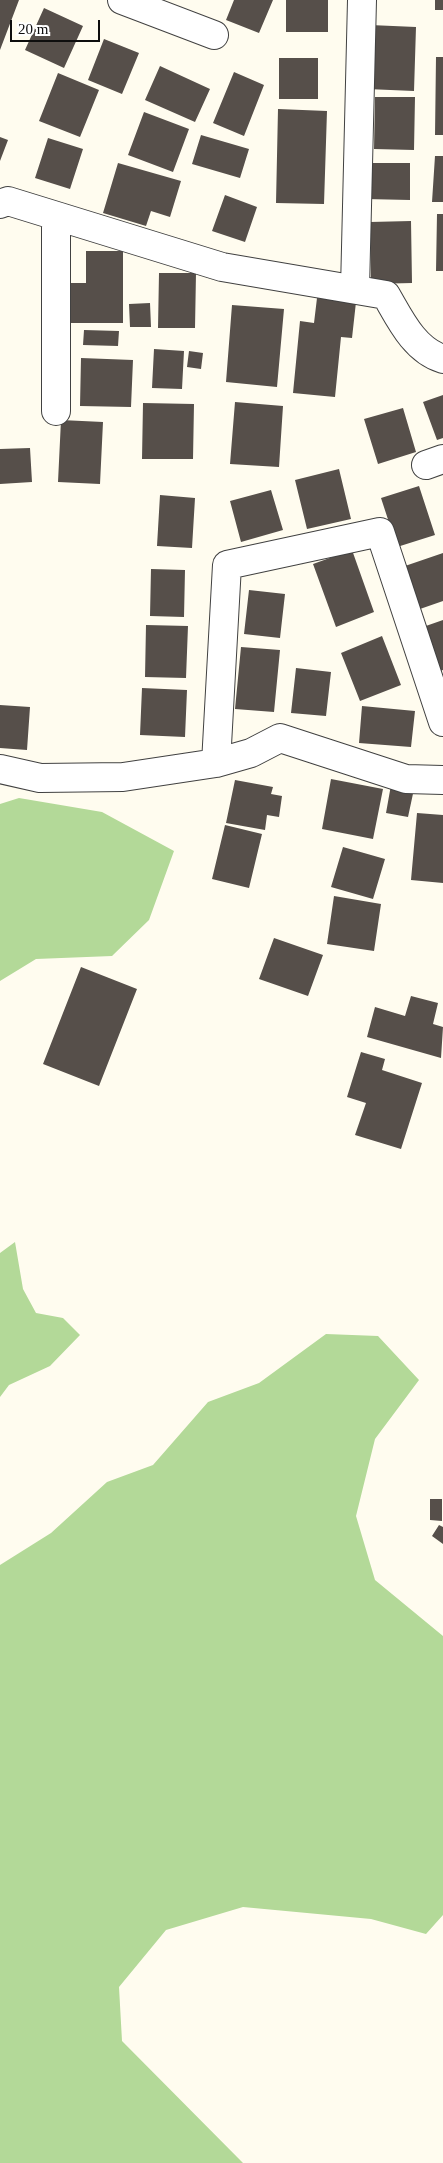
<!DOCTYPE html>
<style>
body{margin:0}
#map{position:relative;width:443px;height:2163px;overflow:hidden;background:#fffcef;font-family:"Times New Roman",serif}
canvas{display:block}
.scale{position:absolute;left:10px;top:20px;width:90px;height:22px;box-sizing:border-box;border:2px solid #0e0e0e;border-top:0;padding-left:6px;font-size:15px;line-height:18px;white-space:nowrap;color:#0e0e0e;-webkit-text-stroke:4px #fff;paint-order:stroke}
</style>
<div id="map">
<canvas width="443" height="2163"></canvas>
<div class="scale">20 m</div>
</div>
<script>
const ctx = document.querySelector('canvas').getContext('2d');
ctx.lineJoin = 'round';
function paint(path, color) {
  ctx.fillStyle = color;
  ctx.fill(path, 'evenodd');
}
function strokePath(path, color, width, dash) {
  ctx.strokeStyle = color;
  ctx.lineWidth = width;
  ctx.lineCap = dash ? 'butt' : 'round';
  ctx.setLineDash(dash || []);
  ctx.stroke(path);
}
const forest = new Path2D(`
 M19,798l83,14 72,39 -25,69 -37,36 -76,3 -36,22v-177z
 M15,1242l8,47 13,24 27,5 17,17 -30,31 -41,19 -9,12v-144z
 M326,1334l52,2 41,44 -44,59 -19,77 19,64 68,56v279l-17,19 -55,-15 -128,-12 -77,23 -47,57 3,54 121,122h-243v-598l51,-32 56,-51 46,-17 55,-63 51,-19z`);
const building = new Path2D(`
 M0,0h19l-19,50z
 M234,0h39l-14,33 -33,-13z
 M286,0h42v32h-42z
 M435,0h8v10h-8z
 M44,8l39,18 -19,42 -39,-18z
 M370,25l46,2 -2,64 -47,-2z
 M104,39l35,14 -17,41 -34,-14z
 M436,57h7v78h-8z
 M279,58h39v41h-39z
 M160,66l50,23 -15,33 -50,-22z
 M234,72l30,13 -20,51 -31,-13z
 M58,73l41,17 -19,47 -41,-16z
 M375,97h40l-1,53 -40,-1z
 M278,109l49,2 -3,93 -48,-1z
 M144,112l45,17 -16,43 -45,-17z
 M201,135l48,14 -9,29 -48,-14z
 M0,137l8,3 -8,21z
 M48,138l35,11 -13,40 -35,-11z
 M435,156h8v46h-11z
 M118,163l63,18 -11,36 -19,-6 -5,15 -43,-13z
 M365,163h45v37l-45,-1z
 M225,195l32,12 -12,35 -33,-11z
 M437,214h6v57h-7z
 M411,221l1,62 -41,1 -1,-62z
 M86,251h37v72h-56l1,-40h18z
 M159,273h37l-1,55h-37z
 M317,298l39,4 -4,36 -11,-1 -6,60 -42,-4 7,-72 14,2z
 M150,303l1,24h-21l-1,-23z
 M232,305l52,4 -7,78 -51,-5z
 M84,330l35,1 -1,15 -35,-1z
 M154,349l30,2 -2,38 -30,-1z
 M189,351l14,2 -2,16 -14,-2z
 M81,358l52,2 -2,47 -51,-1z
 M443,395v43l-6,2 -14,-38z
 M235,402l48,4 -4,61 -49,-3z
 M143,403l51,1 -1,55h-51z
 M403,408l13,44 -38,12 -14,-45z
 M61,420l42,2 -3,62 -42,-2z
 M30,448l2,34 -32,2v-35z
 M339,469l12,50 -44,10 -12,-49z
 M419,486l16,49 -38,12 -16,-49z
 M271,490l12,40 -42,12 -11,-41z
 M160,495l35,3 -3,50 -35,-2z
 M352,550l22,62 -38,15 -23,-63z
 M443,553v48l-23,8 -15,-43z
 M151,569l34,1 -1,47 -34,-1z
 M249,590l36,4 -5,44 -36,-4z
 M443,620v50l-5,2 -15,-45z
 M146,625l42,1 -2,52 -41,-1z
 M382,636l19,49 -41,16 -19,-48z
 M241,647l39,3 -6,62 -39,-3z
 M296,668l35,4 -5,44 -35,-3z
 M142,688l45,2 -2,47 -45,-2z
 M0,705l30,2 -3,43 -27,-2z
 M362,706l53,5 -4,36 -52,-4z
 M331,779l52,10 -10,50 -51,-10z
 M235,780l38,7 -2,7 11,2 -3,21 -12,-2 -2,15 -39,-7z
 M391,785l23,4 -6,28 -22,-4z
 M417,813l26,2v68l-32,-3z
 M225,825l37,9 -13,54 -37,-9z
 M343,847l42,12 -12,40 -42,-12z
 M334,896l47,8 -7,47 -47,-7z
 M274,938l49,17 -15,41 -49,-17z
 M81,967l56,22 -38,97 -56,-22z
 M411,996l27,7 -5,21 10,3 -2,31 -74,-21 8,-30 30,9z
 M361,1052l24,7 -3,11 40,13 -21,66 -46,-14 11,-32 -19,-6z
 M430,1499h12v22l-12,-1z
 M439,1525l4,2v17l-11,-8z`);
const minor = new Path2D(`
 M122,0l92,35
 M0,204l8,-3 214,66 164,28c14,24 28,55 57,64
 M355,289l7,-289
 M56,411v-194
 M426,465l17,-6
 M216,763l11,-198 153,-33 63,190
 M0,769l40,9 83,-1 93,-14 35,-10 29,-15 126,41 37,1`);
paint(forest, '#b3d998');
paint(building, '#564f4a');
strokePath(minor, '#414141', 30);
strokePath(minor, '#fff', 28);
</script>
